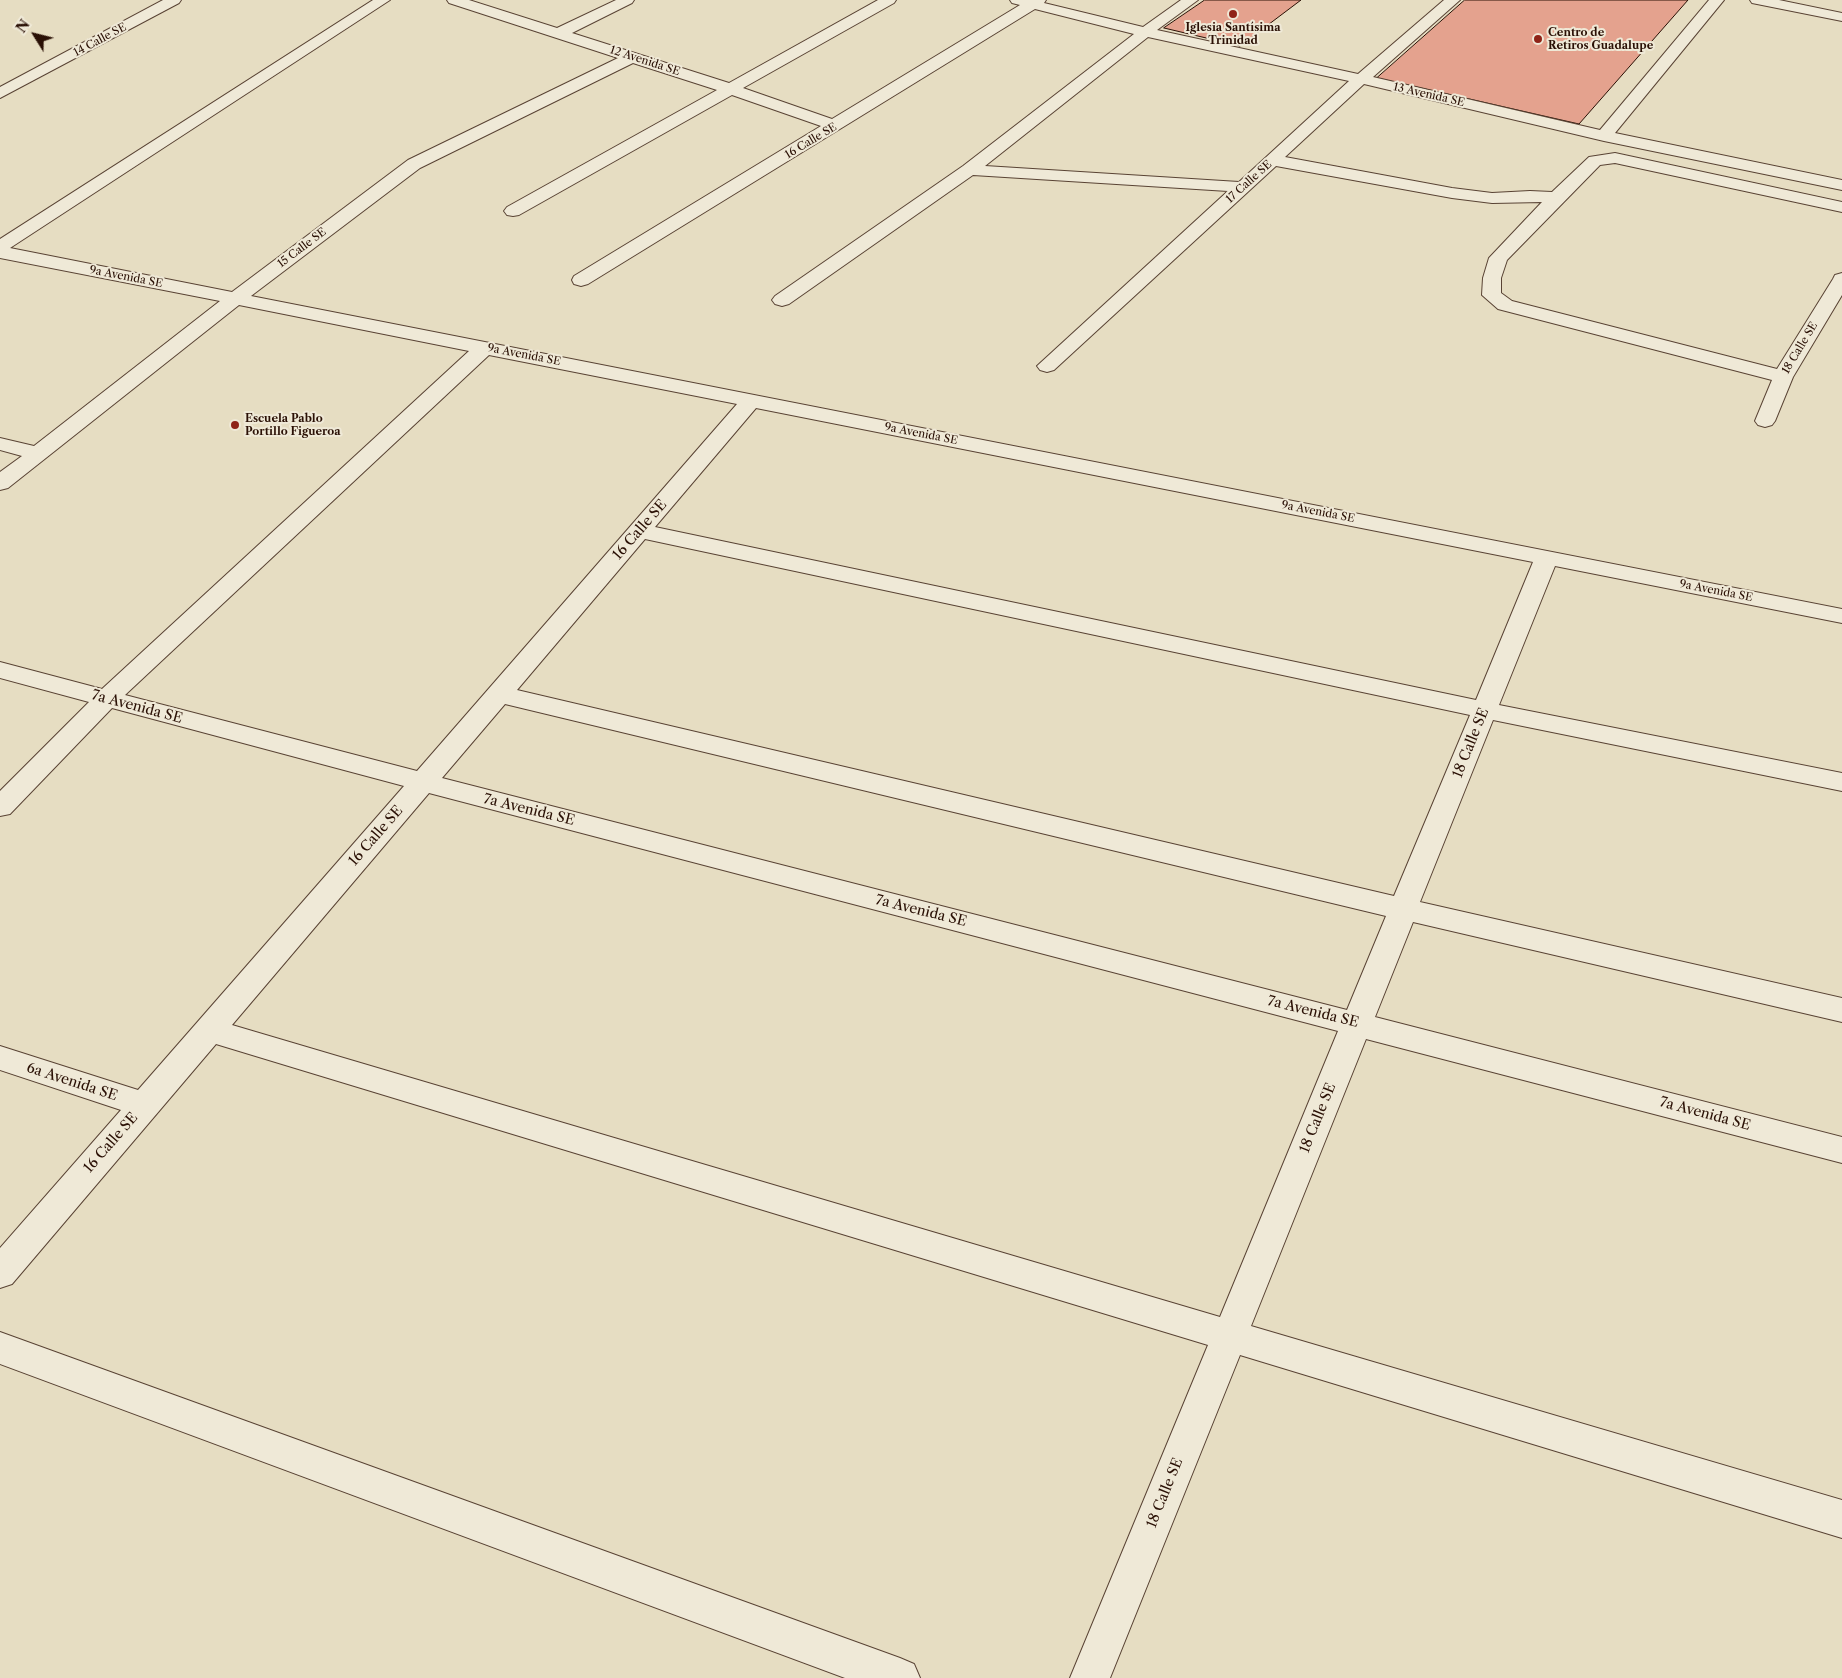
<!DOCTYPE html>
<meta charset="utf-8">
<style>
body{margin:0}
#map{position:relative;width:1842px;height:1678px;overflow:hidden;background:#e6ddc2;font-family:"Libre Caslon Text",serif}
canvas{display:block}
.north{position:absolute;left:10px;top:10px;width:50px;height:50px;-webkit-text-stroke:4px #efe9d7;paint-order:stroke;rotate:306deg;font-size:14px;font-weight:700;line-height:20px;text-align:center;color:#2a1005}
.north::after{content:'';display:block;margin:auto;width:18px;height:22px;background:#2a1005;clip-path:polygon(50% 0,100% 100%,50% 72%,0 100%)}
</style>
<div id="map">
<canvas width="1842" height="1678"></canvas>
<div class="north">N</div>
</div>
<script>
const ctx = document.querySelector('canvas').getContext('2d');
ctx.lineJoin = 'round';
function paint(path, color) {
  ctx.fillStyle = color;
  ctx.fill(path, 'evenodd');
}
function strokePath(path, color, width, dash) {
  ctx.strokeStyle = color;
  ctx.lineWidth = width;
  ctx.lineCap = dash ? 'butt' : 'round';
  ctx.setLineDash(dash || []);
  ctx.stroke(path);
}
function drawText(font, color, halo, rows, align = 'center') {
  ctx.font = font + ' "Libre Caslon Text",serif';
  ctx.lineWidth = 4;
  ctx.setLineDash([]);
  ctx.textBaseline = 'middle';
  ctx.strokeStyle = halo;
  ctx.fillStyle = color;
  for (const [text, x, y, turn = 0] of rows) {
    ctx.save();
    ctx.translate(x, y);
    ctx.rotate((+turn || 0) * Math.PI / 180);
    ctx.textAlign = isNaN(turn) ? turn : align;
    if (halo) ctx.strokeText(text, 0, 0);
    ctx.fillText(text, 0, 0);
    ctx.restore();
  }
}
const building = new Path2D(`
 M1205,0h96l-61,46 -76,-18z
 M1465,0h223l-109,124 -202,-46z`);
const minor = new Path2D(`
 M163,0h18l-2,3 -179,95v-11z
 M373,0h17l-380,248 222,44 176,-132 210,-102 -169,-55 -2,-3h22l88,28 59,-28h18l-2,3 -60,30 157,50 149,-83h18l-2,3 -151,85 89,31 188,-114 -8,-2 -2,-3h36l-2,3 99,24 38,-27h17l-41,30 201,44 86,-74h16l-87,77 227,53 109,-130h15l-109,133 227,47v10l-238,-49 -240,-57 -79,73 167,31 40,5 38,-2 22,1 37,-35 26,-4 227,49v10l-227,-49 -15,2 -93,95 -6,18v15l11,8 265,68 56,-90 2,-4 7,-2v22l-49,82 -18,44 -3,4 -7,2 -7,-2 -3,-4 17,-41 -274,-71 -16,-14 1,-17 6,-20 53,-56 -50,1 -40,-5 -176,-32 -222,204 -7,2 -7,-2 -3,-4 191,-175 -255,-16 -184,129 -7,2 -7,-2 -3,-4 3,-4 188,-130 171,-132 -99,-25 -447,275 -7,2 -7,-2 -2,-4 2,-4 247,-150 -89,-31 -213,120 -6,1 -6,-1 -3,-4 3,-4 210,-117 -84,-27 -213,105 -169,128 1591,313v14l-287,-57 -56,139 343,68v18l-349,-71 -73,182 422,96v24l-429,-100 -38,95 467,120v26l-476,-124 -115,287 591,174v38l-602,-183 -130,323h-40l138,-333 -992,-301 -204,240 -12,4v-40l121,-138 -121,-40v-24l138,44 266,-304 -292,-78 -102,106 -10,2v-25l89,-89 -89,-24v-16l102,27 367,-338 -230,-46 -231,183 -8,2v-18l22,-16 -22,-6v-12l34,8 186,-145 -220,-43v-19zM1148,37l201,44 -110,101 -254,-16zM489,355l248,49 -320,367 -292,-76zM756,408l777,154 -57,138 -821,-173zM645,539l825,176 -76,181 -877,-206zM505,704l881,212 -39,94 -905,-232zM429,793l909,238 -118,286 -988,-292z
 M1750,0h29l63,13v8l-90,-18z
 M0,1332l900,326 14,6 6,14h-75l-845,-314z`);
const markers = [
 [1233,14,5,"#8f2418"],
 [1538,39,5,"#8f2418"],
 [235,425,5,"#8f2418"]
];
const farPoinames = [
 ["Iglesia Santísima",1233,28,"center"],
 ["Trinidad",1233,41,"center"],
 ["Centro de",1548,33],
 ["Retiros Guadalupe",1548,46],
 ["Escuela Pablo",245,419],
 ["Portillo Figueroa",245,432]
];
const farStreetnames = [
 ["14 Calle SE",100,40,-28],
 ["12 Avenida SE",645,61,18],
 ["13 Avenida SE",1429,95,13],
 ["16 Calle SE",811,141,-31],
 ["17 Calle SE",1249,182,-42],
 ["15 Calle SE",302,248,-37],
 ["9a Avenida SE",126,277,11],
 ["18 Calle SE",1800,348,-59],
 ["9a Avenida SE",524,355,11],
 ["9a Avenida SE",921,434,11],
 ["9a Avenida SE",1318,512,11],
 ["9a Avenida SE",1716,591,11]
];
const streetNames = [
 ["16 Calle SE",640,530,-49],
 ["7a Avenida SE",137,707,15],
 ["18 Calle SE",1471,743,-68],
 ["7a Avenida SE",529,810,14],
 ["16 Calle SE",376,836,-49],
 ["7a Avenida SE",921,911,14],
 ["7a Avenida SE",1313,1012,14],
 ["6a Avenida SE",72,1082,18],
 ["7a Avenida SE",1705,1114,15],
 ["18 Calle SE",1318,1118,-68],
 ["16 Calle SE",111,1143,-49],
 ["18 Calle SE",1165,1493,-68]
];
paint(building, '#e4a28e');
strokePath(building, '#2a1005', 1);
strokePath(minor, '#594334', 2);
paint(minor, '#efe9d7');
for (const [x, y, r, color] of markers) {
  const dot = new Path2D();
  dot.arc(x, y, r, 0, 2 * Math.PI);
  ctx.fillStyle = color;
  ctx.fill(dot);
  strokePath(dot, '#efe9d7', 2);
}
drawText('bold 11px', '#2a1005', '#efe9d7', farPoinames, 'left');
drawText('11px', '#2a1005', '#efe9d7', farStreetnames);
drawText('14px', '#2a1005', '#efe9d7', streetNames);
</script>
